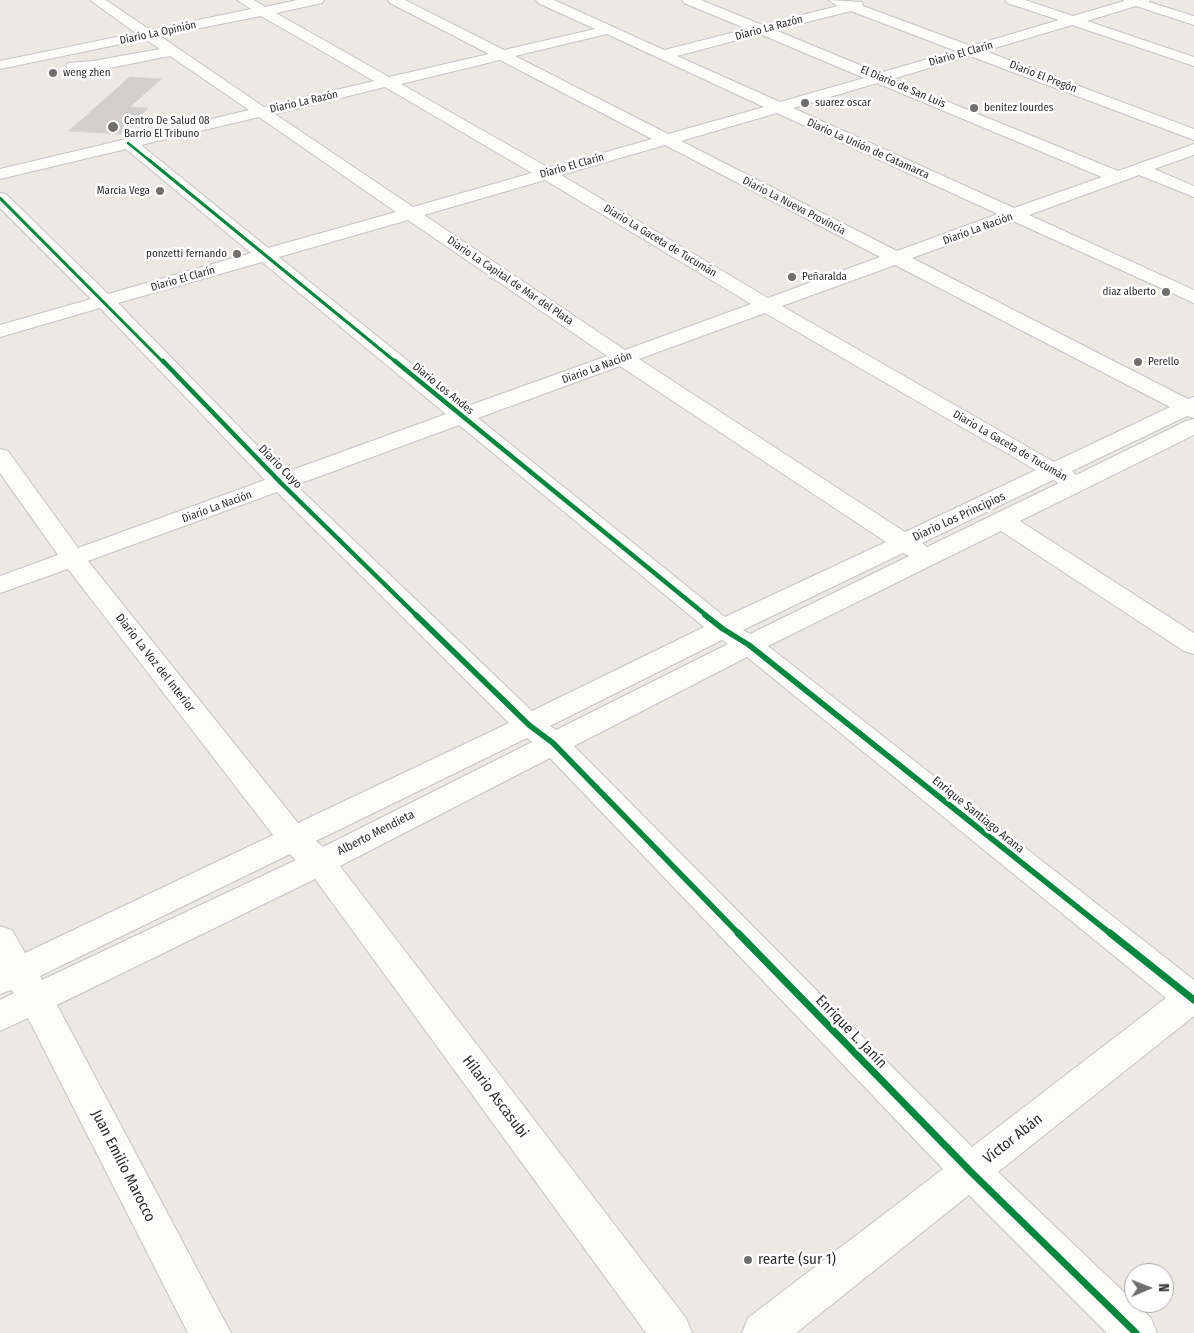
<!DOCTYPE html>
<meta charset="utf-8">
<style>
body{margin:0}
#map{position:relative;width:1194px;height:1333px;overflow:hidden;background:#ece8e4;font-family:"Fira Sans Condensed",sans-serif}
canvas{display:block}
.north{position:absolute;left:1124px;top:1263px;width:50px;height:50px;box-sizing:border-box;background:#fff;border:1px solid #ababab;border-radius:50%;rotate:89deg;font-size:14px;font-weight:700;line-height:20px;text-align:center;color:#2e2e2e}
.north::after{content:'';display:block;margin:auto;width:18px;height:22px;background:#706f6e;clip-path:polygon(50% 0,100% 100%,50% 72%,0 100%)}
</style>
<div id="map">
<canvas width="1194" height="1333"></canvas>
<div class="north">N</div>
</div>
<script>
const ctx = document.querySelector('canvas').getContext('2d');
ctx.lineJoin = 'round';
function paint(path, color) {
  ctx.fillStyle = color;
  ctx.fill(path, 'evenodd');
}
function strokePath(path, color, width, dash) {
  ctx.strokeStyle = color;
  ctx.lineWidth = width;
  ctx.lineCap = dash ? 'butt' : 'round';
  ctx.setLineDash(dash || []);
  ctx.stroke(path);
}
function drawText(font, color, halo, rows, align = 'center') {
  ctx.font = font + ' "Fira Sans Condensed",sans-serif';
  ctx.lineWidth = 5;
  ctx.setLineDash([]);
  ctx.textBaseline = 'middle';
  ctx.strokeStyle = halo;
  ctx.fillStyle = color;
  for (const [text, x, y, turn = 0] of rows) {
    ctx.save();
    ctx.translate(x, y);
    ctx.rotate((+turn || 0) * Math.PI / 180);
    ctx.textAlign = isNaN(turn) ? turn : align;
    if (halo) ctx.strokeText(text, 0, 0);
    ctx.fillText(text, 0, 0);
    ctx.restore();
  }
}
const building = new Path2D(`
 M130,77l31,2 -31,28 18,1 -28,26 -51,-3z`);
const minor = new Path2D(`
 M90,0h16l44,30 101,-21 -14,-9h17l11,7 32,-7h27l-2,3 -46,10 113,64 100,-23 -99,-51 -2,-3h17l99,50 91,-21 -57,-26 -2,-3h18l110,50 83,-21 -63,-26 -2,-3h19l61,25 76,-19 -10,-6 34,2 1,4 108,40 88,-26 -52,-17 -2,-3h20l48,16 51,-15 -1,-1h27l-1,2 45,14v9l-58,-19 -49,15 107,36v9l-122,-41 -87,26 209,78v11l-224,-84 -78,23 226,92 76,-27v11l-40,14 40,17v11l-55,-22 -110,40 165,75v13l-181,-82 -101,37 276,141 6,-2v21l-7,-2 -115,55 4,4 110,-54 8,-2v16l-174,86 174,112v21l-10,-3 -183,-120 -233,115 426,334v36l-196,156 153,146 6,15h-50l-138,-138 -173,138h-54l6,-15 195,-149 -393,-411 -210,108 346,452 6,15h-46l-331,-454 -258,126 174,328h-43l-160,-315 -28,13v-31l14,-7 -3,-3 -11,4v-68l12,4 13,23 248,-118 -205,-266 -68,24v-17l58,-21 -58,-82v-24l8,2 70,97 187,-68 -165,-172 -100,29v-12l91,-26 -91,-91v-15l6,1 102,100 143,-41 -125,-104 -126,30v-10l249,-59 -79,-54c-26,4 -78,19 -102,13l-2,-3 2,-3 25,-2 67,-12 -15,-10 -145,30v-8l136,-28zM851,11l105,40 -77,22 -104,-43zM261,16l113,65 -110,26 -104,-71zM607,34l157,73 -96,27 -153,-78zM760,34l104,44 -84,24 -103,-46zM500,60l152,79 -103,29 -148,-84zM877,83l225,94 -88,31 -221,-100zM385,87l147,86 -119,34 -138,-93zM777,113l221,101 -101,37 -216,-110zM259,117l137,95 -128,36 -127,-103zM665,145l215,112 -112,41 -207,-123zM545,180l206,124 -126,46 -201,-135zM408,220l199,136 -142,51 -186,-150zM262,262l184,152 -162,59 -166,-170zM895,265l275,142 -116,55 -272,-156zM765,313l271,157 -131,62 -266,-173zM620,366l266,176 -161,75 -247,-199zM459,425l245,202 -172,84 -236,-226zM1053,480l6,3 -132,64 -5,-4zM277,492l232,231 -211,100 -210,-262zM903,553l6,3 -159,78 -7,-4zM722,640l6,4 -172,86 -6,-4zM747,657l419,341 -194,149 -398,-401zM527,738l5,4 -209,105 -7,-6zM290,854l6,6 -254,120 -2,-4z`);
const cyclewayFar4 = new Path2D(`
 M128,143l22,18`);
const cyclewayFar3 = new Path2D(`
 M149,160l248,203
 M0,198l164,165`);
const cyclewayFar2 = new Path2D(`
 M163,361l118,122 136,133
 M395,361l312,255`);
const cyclewayFar1 = new Path2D(`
 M416,615l113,110 24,18 186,191
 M705,615l18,14 26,16 362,289`);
const cycleway = new Path2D(`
 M738,933l233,239 165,161
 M1110,933l84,67`);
const markers = [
 [53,73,5,"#706f6e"],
 [805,103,5,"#706f6e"],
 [974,108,5,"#706f6e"],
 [113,127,6,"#706f6e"],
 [160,191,5,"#706f6e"],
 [237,254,5,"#706f6e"],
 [792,277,5,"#706f6e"],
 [1166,292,5,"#706f6e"],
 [1138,362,5,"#706f6e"],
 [748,1260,5,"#706f6e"]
];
const farStreetnames = [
 ["Diario La Razón",769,28,-15],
 ["Diario La Opinión",158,33,-12],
 ["Diario El Clarín",961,54,-16],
 ["Diario El Pregón",1043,77,21],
 ["El Diario de San Luis",903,87,23],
 ["Diario La Razón",304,102,-13],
 ["Diario La Unión de Catamarca",868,149,24],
 ["Diario El Clarín",572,166,-16],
 ["Diario La Nueva Provincia",794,206,27],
 ["Diario La Nación",978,229,-20],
 ["Diario La Gaceta de Tucumán",660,241,31],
 ["Diario El Clarín",183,279,-16],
 ["Diario La Capital de Mar del Plata",510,281,34],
 ["Diario La Nación",597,368,-20],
 ["Diario Los Andes",443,389,39],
 ["Diario La Gaceta de Tucumán",1010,446,30],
 ["Diario La Nación",217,507,-20]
];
const farPoinames = [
 ["weng zhen",63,73],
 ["suarez oscar",815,103],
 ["benitez lourdes",984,108],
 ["Centro De Salud 08",124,121],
 ["Barrio El Tribuno",124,134],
 ["Marcia Vega",150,191,"right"],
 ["ponzetti fernando",227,254,"right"],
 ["Peñaralda",802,277],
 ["diaz alberto",1156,292,"right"],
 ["Perello",1148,362]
];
const streetNames = [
 ["Diario Cuyo",280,467,45],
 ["Diario Los Principios",959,517,-25],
 ["Diario La Voz del Interior",155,663,52],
 ["Enrique Santiago Arana",978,815,39],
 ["Alberto Mendieta",376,833,-27]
];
const nearStreetnames = [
 ["Enrique L. Janín",851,1032,46],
 ["Hilario Ascasubi",495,1097,53],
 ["Víctor Abán",1013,1139,-38],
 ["Juan Emilio Marocco",123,1166,63]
];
const nearPoinames = [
 ["rearte (sur 1)",758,1260]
];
paint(building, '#d1cecb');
strokePath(building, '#d7d4d0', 1);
strokePath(minor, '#c5c4c5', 2);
paint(minor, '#fcfcfb');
strokePath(cyclewayFar4, '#00873e', 2.5);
strokePath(cyclewayFar3, '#00873e', 3);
strokePath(cyclewayFar2, '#00873e', 4.5);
strokePath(cyclewayFar1, '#00873e', 5.5);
strokePath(cycleway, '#00873e', 7);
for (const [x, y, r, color] of markers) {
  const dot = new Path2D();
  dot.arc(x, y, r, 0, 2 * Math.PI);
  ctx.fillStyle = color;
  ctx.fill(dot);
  strokePath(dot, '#fff', 2);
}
drawText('11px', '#2e2e2e', '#fff', farStreetnames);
drawText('11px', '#2e2e2e', '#fff', farPoinames, 'left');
drawText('12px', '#2e2e2e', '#fff', streetNames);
drawText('15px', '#2e2e2e', '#fff', nearStreetnames);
drawText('15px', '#2e2e2e', '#fff', nearPoinames, 'left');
</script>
